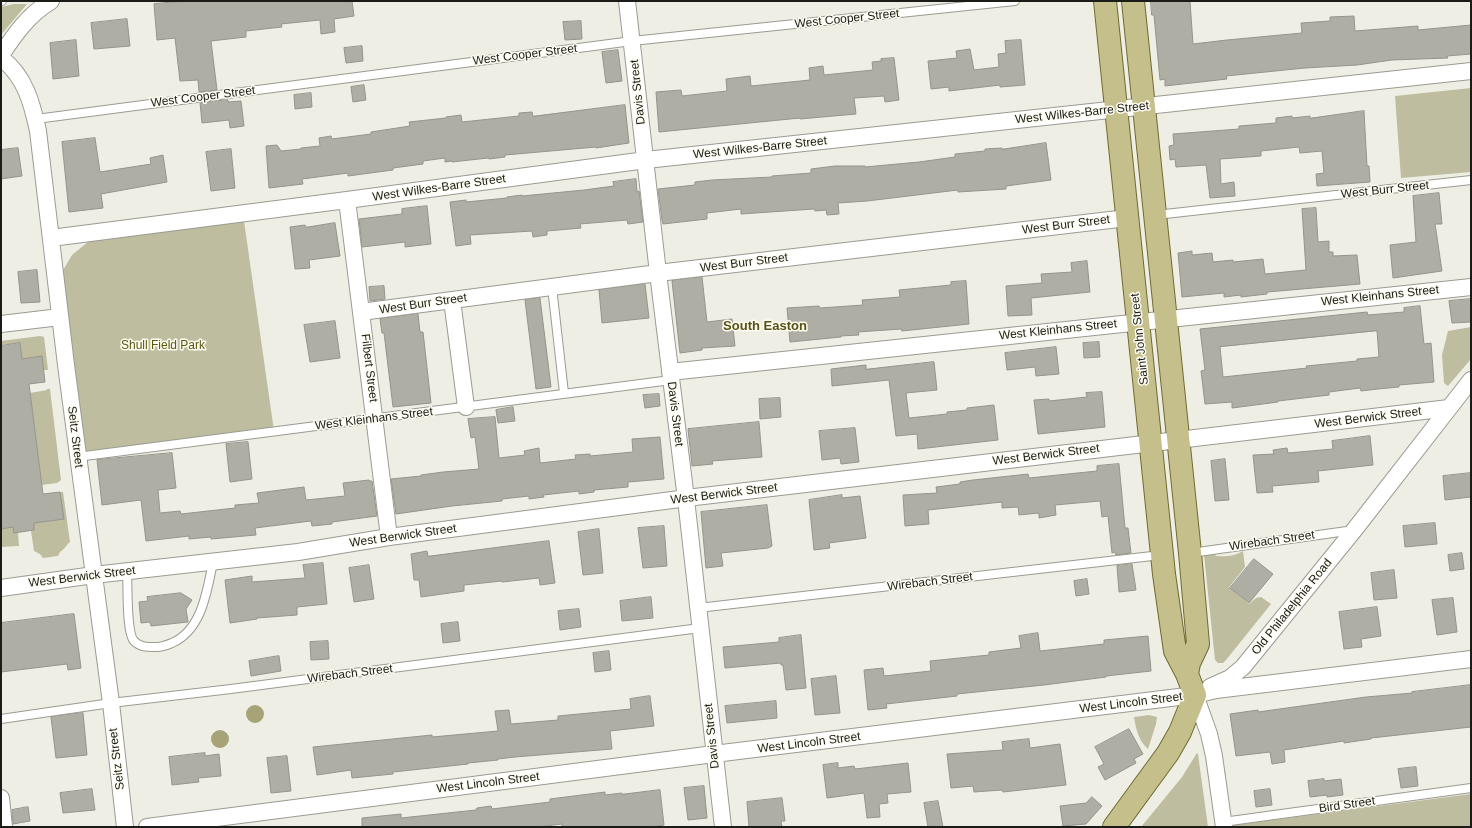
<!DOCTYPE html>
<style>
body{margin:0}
#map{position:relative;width:1472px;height:828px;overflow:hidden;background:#efeee4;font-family:Arial,sans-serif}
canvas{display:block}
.frame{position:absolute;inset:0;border:2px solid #1b1b17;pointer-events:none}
</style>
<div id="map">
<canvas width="1472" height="828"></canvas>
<div class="frame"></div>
</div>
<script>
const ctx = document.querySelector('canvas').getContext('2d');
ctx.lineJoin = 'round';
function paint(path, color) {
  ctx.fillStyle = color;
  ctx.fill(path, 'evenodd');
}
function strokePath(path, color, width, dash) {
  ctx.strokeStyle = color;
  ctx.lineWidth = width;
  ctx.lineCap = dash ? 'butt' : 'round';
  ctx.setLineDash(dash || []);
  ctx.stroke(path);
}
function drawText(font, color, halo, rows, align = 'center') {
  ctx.font = font + ' Arial,sans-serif';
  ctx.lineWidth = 3;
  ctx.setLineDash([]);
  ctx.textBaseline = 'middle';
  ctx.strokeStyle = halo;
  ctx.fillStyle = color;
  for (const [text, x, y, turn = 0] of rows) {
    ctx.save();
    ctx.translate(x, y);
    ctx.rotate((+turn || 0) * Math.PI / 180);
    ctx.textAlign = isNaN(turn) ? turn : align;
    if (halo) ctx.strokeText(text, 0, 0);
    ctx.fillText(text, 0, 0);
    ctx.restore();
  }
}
const green = new Path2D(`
 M14,4h13l-26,31v-28z
 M1471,88v84l-70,6 -6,-82z
 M243,214l31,217 -197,26 -15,-185 10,-17 28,-23z
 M1471,327v32l-23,27 -4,-3 -2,-28 6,-24z
 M40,336l4,1 4,33h-5l-2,-14 -19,3 -2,-16 -19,2v-4z
 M47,389h3l11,91 -4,3 -15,2 -12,-92 17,-3z
 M60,492h3l7,50c-4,3 -6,8 -10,10l-2,4 -15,2 -3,-4 -6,-3 -3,-20 3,-1v-7l29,-4z
 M13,527l5,5 1,14 -18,1v-18z
 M1243,551l2,16 -16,20 20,17 7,-6 5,-1 10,7 -45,56 -3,3h-5l-3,-3 -11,-105 10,-2 2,3c9,1 19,0 27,-5z
 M1149,715l8,2 -1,7 -8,25c-10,-9 -12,-20 -14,-32z
 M1197,753l1,1 10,73h-67l41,-50z
 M1471,794v33h-237v-2z`);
const water = new Path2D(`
 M246 714a9 9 0 1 1 18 0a9 9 0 1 1-18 0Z
 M211 739a9 9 0 1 1 18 0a9 9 0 1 1-18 0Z`);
const building = new Path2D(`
 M186,1h166l2,15 -20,3 1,13 -14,2 -1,-14 -39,4 1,3 -36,4v6l-35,4 6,49 -18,2 -1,-12 -18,1 -5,-43 -18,2 -3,-36z
 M1151,1h39l3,43 34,-4 75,-7 -1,-10 29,-2v-4l24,-1 1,15 63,-5v4l53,-5v29l-24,2 1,2 -56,2 -35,5 -52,3 -79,8 1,3 -62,7v-7l-5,1 -6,-65h-2z
 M127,19l3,27 -36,3 -3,-26z
 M581,21l1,18 -17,1 -2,-18z
 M76,40l3,36 -26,3 -3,-36z
 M1021,40l4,45 -25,2v-2l-51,6v-4l-18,2 -3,-28 29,-3 -1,-7 14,-2 4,21 25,-3 -1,-13 8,-1 -1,-12z
 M362,46l1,15 -17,2 -2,-15z
 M618,50l4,31 -16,2 -4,-31z
 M894,58l5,42 -14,2 -1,-6 -30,2 2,16 -56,5v-1l-141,14 -3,-40 25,-2 1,6 45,-5 -1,-12 24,-3 1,10 59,-6 -1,-12 14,-2 1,9 49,-5 -1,-8 9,-1v-2z
 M364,85l2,15 -13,2 -2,-15z
 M311,93l1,14 -17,2 -1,-14z
 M228,100v2l13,-1 3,25 -14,2 -1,-8 -27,3 -2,-20z
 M625,105l4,38 -33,5v-1l-91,8v2l-16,2 -1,-1 -36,4v-1l-7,1v-4l-22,3v3l-30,4v2l-45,6v-3l-46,6 1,5 -34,4 -3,-42 11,-1 4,6 20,-2v-1l19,-2 -1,-8 12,-2 1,3 39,-5v-2l39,-6 -1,-4 37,-4v-1l15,-2 1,7 57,-6v-3l13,-1 1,4z
 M1364,111l3,55h2l1,16 -53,4 -1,-12 8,-1 -2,-22 -22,2 -1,-6 -38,4v5l-41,3 1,25 13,-2 1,14 -25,2 -4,-33 -30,2 -1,-8 -5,1 -1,-14 5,-1 -1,-11 66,-5v-3l37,-3v-5l16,-2v2l18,-2v2z
 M95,138l5,34 51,-8 -1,-6 13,-3 4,27 -66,12 2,14 -34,4 -7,-70z
 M1046,143l5,37 -45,6v3l-48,3v-2l-91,11 -29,2 1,11 -12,1 -1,-5 -11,1 -1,-2 -73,5v-5l-34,4v6l-44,5 -1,-4 -4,-31 37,-4v-3l17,-2 60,-3v-1l39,-3v-4l24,-3h30v1l54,-5 36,-5v-3l30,-3v-2l17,-1v1z
 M18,148l4,28 -21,3v-29z
 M231,149l4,39 -24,3 -5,-39z
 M636,179l1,13 2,-1 4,31 -15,2 -1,-4 -47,4 1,4 -34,3v4l-14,2 -1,-6 -62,4 1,9 -15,2 -6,-44 16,-2v2l41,-4v-1l15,-2v1l62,-6 30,-4 -1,-4z
 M1439,193l3,31h-7l7,47 -49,7 -3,-33 26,-3 -3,-46z
 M427,206l4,38 -26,3v-5l-43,5 -3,-28 43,-5v-5z
 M1316,208l2,34 11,-1v11h4v4l24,-1 3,29 -93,8v2l-26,3v-2l-17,2v-4l-42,4 -4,-44 14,-2v4l20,-2 1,9 20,-2v2l30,-3 2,15 41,-4 -4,-61z
 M335,223l5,33 -31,4 1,8 -15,1 -5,-42 15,-2 1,2z
 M1087,261l3,31 -59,6 1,17 -24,1 -2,-30 36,-3 -1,-9 31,-2 -1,-9z
 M37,270l3,32 -19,1 -3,-31z
 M702,277l5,45 25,-3 3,27 -33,2v2l-22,3 -8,-72z
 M966,281l3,43 -67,7 -1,-2 -43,3 1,3 -18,1v1l-51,5 -3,-34 32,-2 1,2 43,-3 -1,-5 38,-3 -1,-7 52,-5v-3z
 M645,284l4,34 -47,5 -3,-33z
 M384,286l1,13 -15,2 -1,-14z
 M540,298l11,89 -15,2 -11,-89z
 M1471,299v23l-19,1 -3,-22z
 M1420,306l4,38 7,-1 3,39 -35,3v2l-21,2 -17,2 -1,-3 -31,4v3l-51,6v1l-46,6v-6l-27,2 -4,-33 4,-1 -5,-41 167,-17 1,3 36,-3v-4zM1377,331l2,26 -22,2v2l-51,5 1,2 -84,9 -3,-30z
 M418,314l2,18h3l8,71 -38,4 -9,-74h-2l-2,-14z
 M335,321l5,37 -30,4 -6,-37z
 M1099,342l1,15 -16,1 -1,-15z
 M20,343l2,16 20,-3 3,26 -16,2 14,110 17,-2 4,27 -30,4v7l-20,3 -1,-6 -12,2v-183z
 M1056,347l3,27 -23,2 -1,-9 -28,3 -2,-17z
 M934,362l3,28 -31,3 3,25 38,-4v-2l20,-2v-2l27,-3 4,35 -80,9 -1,-15 -21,2 -7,-56 -57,6 -1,-17 35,-4v4z
 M1102,392l3,35 -67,7 -4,-34 15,-1v2l38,-4 -1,-4z
 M659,394l1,12 -15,2 -2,-13z
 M780,398l1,19 -21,2 -1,-20z
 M513,407l2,14 -17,2 -2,-13z
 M495,417l4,41 26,-3 -1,-4 15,-3 1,15 36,-4 -1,-4 15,-1v2l43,-4 -1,-13 28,-2 4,42 -36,3v5l-34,3v2l-15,2v-3l-36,4 1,2 -15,2v-3l-27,3v2l-50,5 -56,8 -5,-35 30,-3v-1l22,-3 36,-3 -4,-32 -4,1 -3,-19z
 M759,422l3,35 -50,4 1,3 -21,2 -4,-37z
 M855,428l4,34 -18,2 -1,-6 -18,2 -3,-29z
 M1370,436l3,29 -55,6 1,11 -47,4 1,6 -16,1 -4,-38 21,-1 -1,-4 14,-2 1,5 45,-4 -1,-8z
 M248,442l4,37 -22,3 -4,-38z
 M172,453l4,35 -18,2 2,23 20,-2 1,3 54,-6v-3l24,-2 -2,-10 47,-6 2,13 39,-4 -2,-13 26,-3v1h3l5,35 -45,6v2l-20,2 -1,-5 -56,7 1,7 -45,4v-2l-22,2v-3l-43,5 -5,-41 -39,5 -5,-45z
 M1225,459l4,41 -14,1 -4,-40z
 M1119,464l6,64h3l3,25 -15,2 -1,-3 -3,1 -4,-37 -6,1 -2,-16 -45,4 1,10 -17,3v-5l-20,2 -1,-8 -16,1v-6l-74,8 1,14 -24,2 -2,-31 34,-2 -1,-6 24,-3v-2l13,-2 55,-6 1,4 68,-7v-5z
 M1471,473v24l-26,3 -2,-24z
 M842,495v3l18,-2 6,42 -37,5 1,5 -16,2 -5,-50z
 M767,505l5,41 -4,2 -47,5 2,13 -17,2 -5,-56z
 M1435,523l2,21 -32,3 -2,-21z
 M664,526l3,40 -24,2 -5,-40z
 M599,529l4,44 -20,2 -5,-43z
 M549,541l6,42 -15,2 -1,-7 -37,4v-1l-38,4v6l-43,6 -2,-17h-5l-3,-26 16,-3 1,5z
 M1462,553l2,16 -14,2 -2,-16z
 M1254,559l19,15 -24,29 -19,-15z
 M323,563l4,41 -30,3v8l-40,3v1l-27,4 -5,-43 27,-4v6l53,-4 -2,-13z
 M1132,564l4,26 -17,2 -2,-26z
 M369,565l5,34 -20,3 -5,-34z
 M1394,570l3,28 -23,2 -3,-27z
 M1087,579l2,15 -13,2 -2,-15z
 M181,593l11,7 -6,9 2,13 -37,4 -1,-4 -9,1 -2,-21 9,-1 -1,-4z
 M651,597l2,21 -31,3 -2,-20z
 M1453,598l4,34 -20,3 -5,-35z
 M1377,607l4,29 -20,3 1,8 -18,2 -5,-37z
 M579,609l2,18 -21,3 -2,-19z
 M74,614l7,54 -13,2 -1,-6 -66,8v-49z
 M458,622l2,19 -17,2 -2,-19z
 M1038,633l2,18 64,-7v-4l44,-4 3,35 -45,5v1l-62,8 -87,9v2l-71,8 1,4 -19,2 -4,-40 19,-2 1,8 47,-5 -1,-10 59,-6v-3l32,-4 -2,-12z
 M801,635l5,53 -20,2 -3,-25h-2v-2l-56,5 -2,-21 56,-5v-4z
 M328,641l1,18 -18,1 -1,-18z
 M609,651l2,19 -16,2 -2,-19z
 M279,656l2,15 -30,5 -2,-15z
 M836,676l4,37 -25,2 -4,-36z
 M1471,685v42l-100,11v1l-27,4v-2l-60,9 1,12 -13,2 -2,-12 -34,4 -6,-42 28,-4v2l108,-15 46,-4v-1z
 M650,696l4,30 -44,5 2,18 -97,8 -17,2v1l-30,3v1l-75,8v2l-41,4 -1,-8 -34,5 -4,-28 119,-12v2l66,-6 -3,-20 14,-1 2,14 47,-4v-4l73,-7 -1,-10z
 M776,701l1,17 -50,5 -2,-17z
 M83,713l4,42 -31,3 -5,-41z
 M1129,729l14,25 -9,5 2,4 -31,17 -7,-13 6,-3 -9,-17z
 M1029,739l1,9 30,-4 6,41 -63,7 -1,-2 -28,2 -1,-6 -22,2 -4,-34 56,-4 -1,-8z
 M205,753v3l14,-2 2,22 -23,2 1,4 -27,3 -3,-28z
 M287,756l4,35 -20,2 -4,-35z
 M838,763v5l16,-2 1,3 53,-6 3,29 -24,2 1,9 -9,1 1,13 -13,1 -3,-25 -37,5 -4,-33z
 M1416,767l2,19 -17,2 -3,-19z
 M1324,779v2l17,-2 2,16 -16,2v-2l-17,2 -2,-16z
 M704,786l3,32 -19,2 -4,-32z
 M92,789l3,21 -32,3 -3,-20z
 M1270,789l2,16 -16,2 -2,-16z
 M660,790l4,35 -13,2h-89v-3l-25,3h-175v-9l39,-4v4l75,-8 1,-2 14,-2 1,3 58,-7v-3l55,-7v3l17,-2v1z
 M1092,797l10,9 -16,18 -23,2 -3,-20 26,-3z
 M782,798l3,23h-4l1,6h-33l-2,-25z
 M938,801l5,26h-15l-4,-24z
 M28,807l2,14 -17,3 -1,-14z`);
const lane = new Path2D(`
 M1,1h1
 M36,119l596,-78 383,-40
 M1156,215l315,-35
 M552,287l12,106
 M77,457l594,-77
 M1191,553l163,-23
 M127,571c1,14 -1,61 7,70 7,7 15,6 23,6 5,0 10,-2 15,-4 30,-13 35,-52 41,-81
 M698,608l463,-53
 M1,719l110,-16 120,-14 469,-61
 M1223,822l248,-34`);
const street = new Path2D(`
 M627,1l31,272 28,226 37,328
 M1,55c14,-21 28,-41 50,-54
 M1,58c24,18 31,45 37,73l28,234 45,338 14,124
 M347,200l42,337
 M51,238l296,-38 299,-40 825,-89
 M452,300l14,107
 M361,312l297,-39 469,-55
 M1,324l59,-7
 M670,372l801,-85
 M1,588l93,-13 204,-23 91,-15 306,-40 754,-89
 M1210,687l20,-9 13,-11 112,-138 116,-149
 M1195,695l14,39 5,22 10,71
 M1,798l3,29
 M147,827l567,-73 481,-59 21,-5 255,-31`);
const primary = new Path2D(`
 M1105,1l59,573 11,77 12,23 8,21 -15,37 -12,21 -54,74
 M1133,1l57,552 8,91 -9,19 -2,11`);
const streetNames = [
 ["West Cooper Street",847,19,-6],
 ["West Cooper Street",525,55,-7],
 ["Davis Street",638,92,-96],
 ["West Cooper Street",203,97,-7],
 ["West Wilkes-Barre Street",1082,113,-6],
 ["West Wilkes-Barre Street",760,148,-6],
 ["West Wilkes-Barre Street",439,188,-8],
 ["West Burr Street",1385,190,-6],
 ["West Burr Street",1066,225,-7],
 ["West Burr Street",744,263,-7],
 ["West Kleinhans Street",1380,296,-6],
 ["West Burr Street",423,304,-8],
 ["West Kleinhans Street",1058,330,-6],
 ["Saint John Street",1140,339,-96],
 ["Filbert Street",369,368,83],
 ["Davis Street",675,414,83],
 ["West Berwick Street",1368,418,-7],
 ["West Kleinhans Street",374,419,-7],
 ["Seitz Street",75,437,83],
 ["West Berwick Street",1046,455,-7],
 ["West Berwick Street",724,494,-7],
 ["West Berwick Street",403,536,-8],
 ["Wirebach Street",1272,541,-8],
 ["West Berwick Street",82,577,-7],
 ["Wirebach Street",930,582,-7],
 ["Old Philadelphia Road",1292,607,-51],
 ["Wirebach Street",350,674,-7],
 ["West Lincoln Street",1131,703,-7],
 ["Davis Street",712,736,-96],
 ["West Lincoln Street",809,743,-7],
 ["Seitz Street",117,759,-97],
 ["West Lincoln Street",488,783,-7],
 ["Bird Street",1347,805,-8]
];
const parkNames = [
 ["Shull Field Park",163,346]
];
const neighbourhoodNames = [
 ["South Easton",765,326]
];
paint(green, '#bebda0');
paint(water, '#a6a379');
paint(building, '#afaea4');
strokePath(building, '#95948b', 1);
strokePath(lane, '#9b9b91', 10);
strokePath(street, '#9b9b91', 18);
strokePath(primary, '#6f6a30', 24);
strokePath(lane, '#fff', 8);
strokePath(street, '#fff', 16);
strokePath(primary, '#c4bf8b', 22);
drawText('12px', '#1b1b17', '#fcfcf1', streetNames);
drawText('12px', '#5c560d', '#fcfcf1', parkNames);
drawText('bold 13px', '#585215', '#fcfcf1', neighbourhoodNames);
</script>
